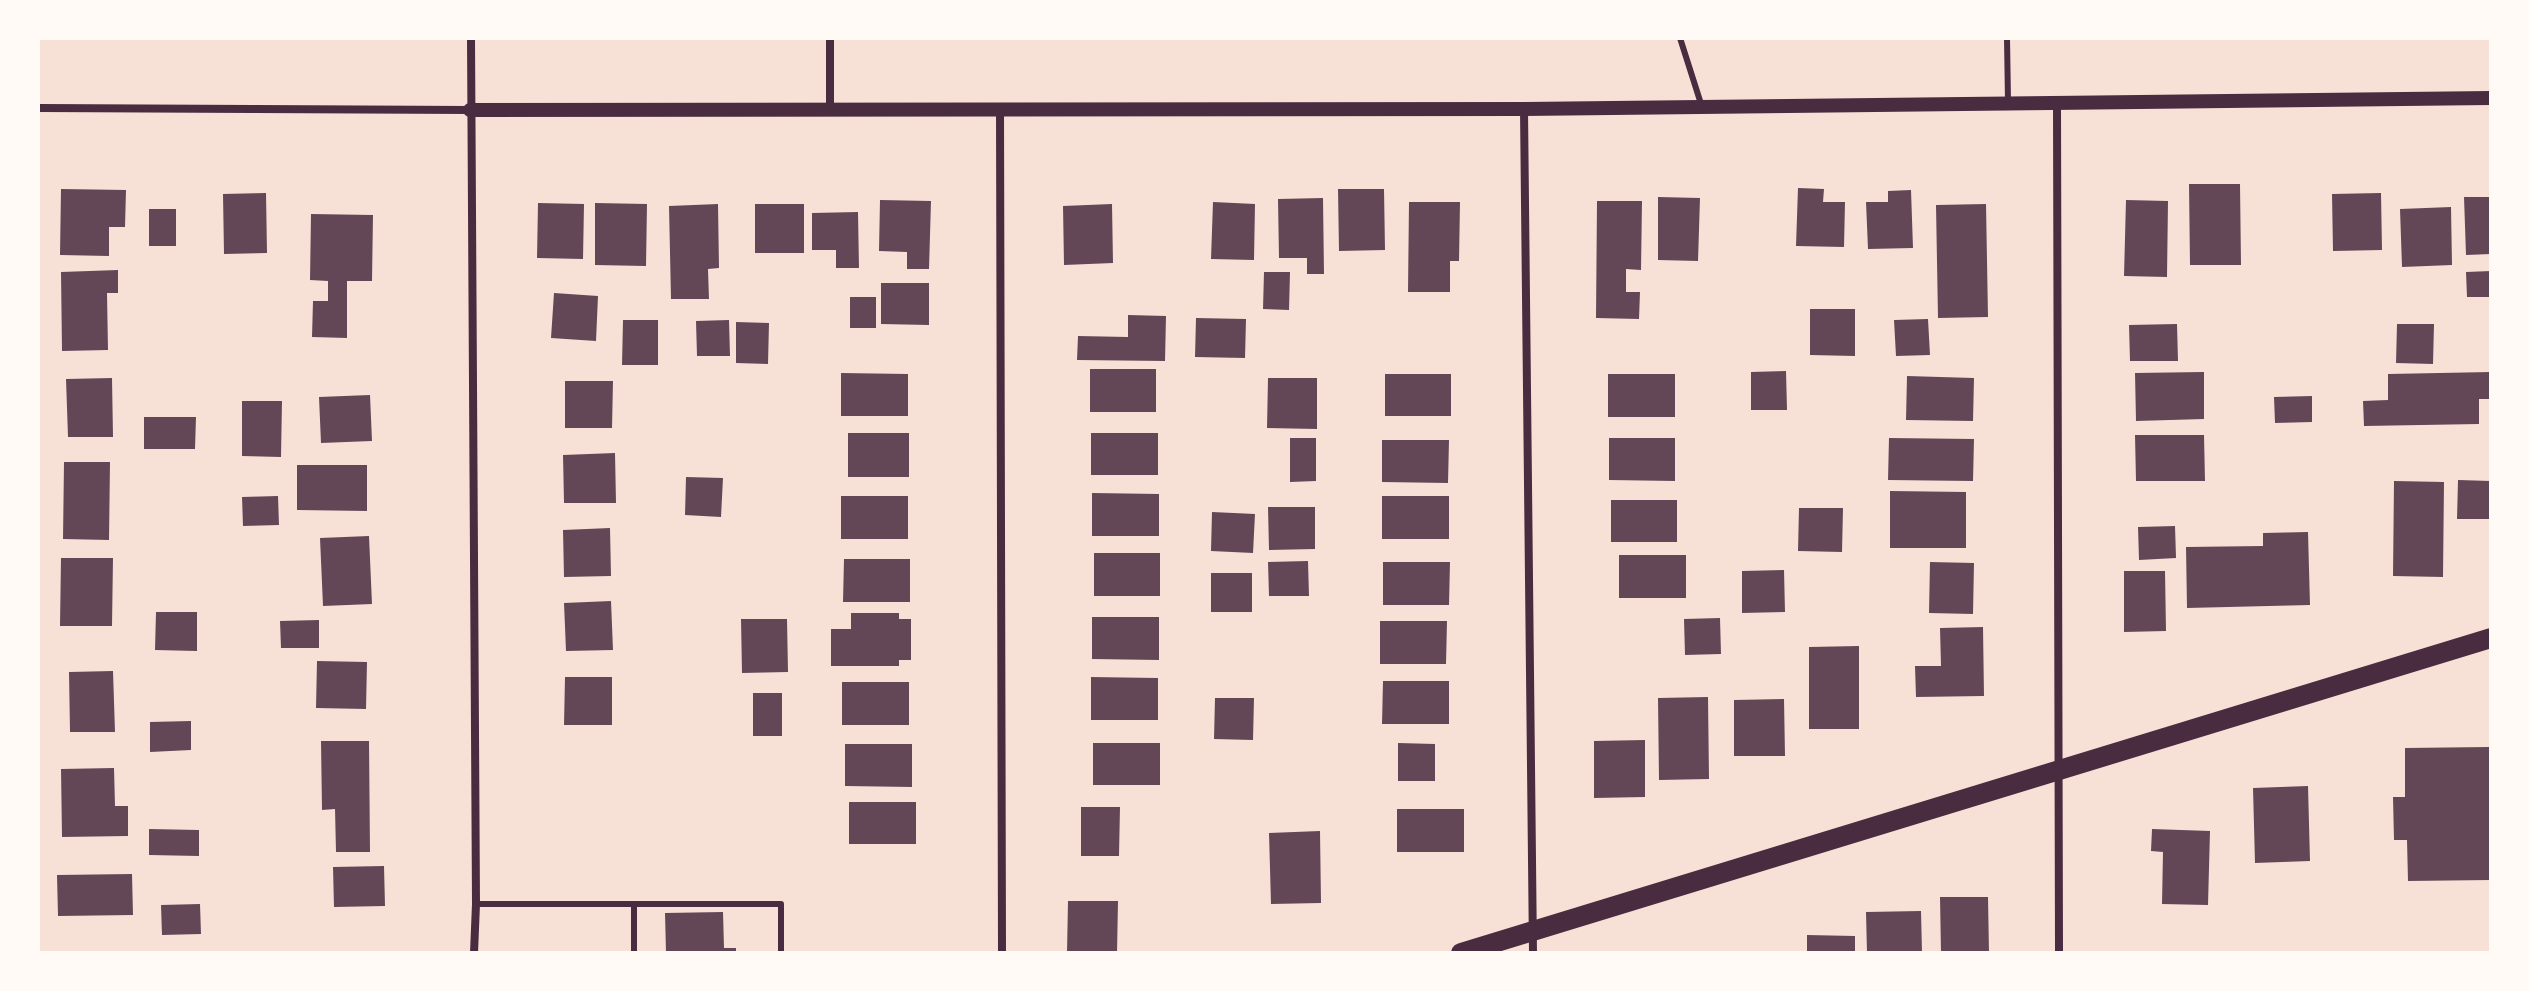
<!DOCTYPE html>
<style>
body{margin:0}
#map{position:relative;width:2529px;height:991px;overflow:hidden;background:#f7e1d7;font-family:Cabin,sans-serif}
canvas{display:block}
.frame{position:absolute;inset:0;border:40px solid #fffaf5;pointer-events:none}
</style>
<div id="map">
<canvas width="2529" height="991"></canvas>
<div class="frame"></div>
</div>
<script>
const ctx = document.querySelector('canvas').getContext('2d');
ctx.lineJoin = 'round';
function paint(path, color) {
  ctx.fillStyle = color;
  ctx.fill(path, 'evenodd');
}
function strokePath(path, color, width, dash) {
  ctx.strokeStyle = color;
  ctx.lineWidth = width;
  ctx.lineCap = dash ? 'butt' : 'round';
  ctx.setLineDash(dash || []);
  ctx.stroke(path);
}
const building = new Path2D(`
 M2189,184h51l1,81h-51z
 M1798,188l26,1 -1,13h22l-1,45 -48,-1z
 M61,189l65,1 -1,37h-16v29l-49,-1z
 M1338,189h46l1,61 -46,1z
 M1911,190l2,58 -45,1 -2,-47h22v-11z
 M266,193l1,60 -43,1 -1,-60z
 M2381,193l1,57 -49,1 -1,-57z
 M1658,197l42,1 -2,63 -40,-1z
 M2464,197h27v57l-25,1z
 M1323,198l1,76h-17v-16h-28l-1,-59z
 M880,200l51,1 -2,68h-22v-17l-28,-1z
 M2126,200l42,1 -1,76 -43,-1z
 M1597,201h45l-1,69 -15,-1v23h14l-1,27 -43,-1z
 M1213,202l42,2 -1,56 -43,-1z
 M1409,202h51l-1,59h-9v31h-42z
 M538,203l46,1 -1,55 -46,-1z
 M595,203l52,1 -1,62 -51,-1z
 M718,204l1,64 -11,1 1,30h-38l-2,-93z
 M755,204h49v49h-49z
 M1112,204l1,59 -49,2 -1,-59z
 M1986,204l2,113 -50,1 -2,-113z
 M2451,207l1,58 -50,2 -2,-58z
 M149,209h27v37h-27z
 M858,212l1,56h-23v-18h-24v-37z
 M311,214l62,1 -1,66h-25v57l-35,-1 1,-36h15v-20l-18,-1z
 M118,270v23h-11l1,57 -46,1 -1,-79z
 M2491,271v26h-24l-1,-25z
 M1264,272h26l-1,38 -26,-1z
 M881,283h48v42l-48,-1z
 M554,293l44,3 -2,45 -45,-3z
 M850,297h26v31h-26z
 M1810,309h45v47l-45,-1z
 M1128,315l38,1 -1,45 -88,-1 1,-24 50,1z
 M1196,318l50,1 -1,39 -50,-1z
 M1928,319l2,36 -34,1 -2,-36z
 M623,320h35v45h-36z
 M729,320l1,36h-33l-1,-35z
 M736,322l33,1 -1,41 -32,-1z
 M2177,324l1,37h-48l-1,-36z
 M2397,324h37l-1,40 -37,-1z
 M1090,369h66v43h-66z
 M1786,371l1,39h-36v-38z
 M2204,372v47l-68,2 -1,-48z
 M2491,372v27h-12v25l-115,2 -1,-25 25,-1v-26z
 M841,373l67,1v42h-67z
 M1385,374h66v42h-66z
 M1608,374h67v43h-67z
 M1907,376l67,2 -1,43 -67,-1z
 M112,378l1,59h-45l-2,-58z
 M1268,378h49v51l-50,-1z
 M565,381h48l-1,47h-47z
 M370,395l2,46 -51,2 -2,-46z
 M2312,396v26l-37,1 -1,-26z
 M242,401h40l-1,56 -39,-1z
 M144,417h52l-1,32h-51z
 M848,433h61v44h-61z
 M1091,433h67v42h-67z
 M2135,435h69l1,46h-69z
 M1290,438h26v43l-26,1z
 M1609,438h66v43l-66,-1z
 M1889,438l85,1 -1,42 -85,-1z
 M1382,440h67l-1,43 -66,-1z
 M615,453l1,50h-52l-1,-48z
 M64,462h46l-1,78 -46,-1z
 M297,465h70v46l-70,-1z
 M686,477l37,1 -2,39 -36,-2z
 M2458,480l33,1v38h-34z
 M2394,481l50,1 -1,95 -50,-1z
 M1890,491l76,1v56h-76z
 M1092,493l67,1v42h-67z
 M278,496l1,29 -36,1 -1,-29z
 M841,496h67v43h-67z
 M1382,496h67v43h-67z
 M1611,500h66v42h-66z
 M1268,507h47v42l-46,1z
 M1799,508h44l-1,44 -44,-1z
 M1212,512l43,2 -2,39 -42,-2z
 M2175,526l1,32 -37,2 -1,-33z
 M610,528l1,48 -47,1 -1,-47z
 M2308,532l2,73 -123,3 -1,-61 77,-1v-13z
 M369,536l3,68 -49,2 -3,-68z
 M1094,553h66v43h-66z
 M1619,555h67v43h-67z
 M61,558h52l-1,68h-52z
 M844,559h66v43h-67z
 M1308,561l1,35h-40l-1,-34z
 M1383,562h67l-1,43h-66z
 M1930,562l44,1 -1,51 -44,-1z
 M1784,570l1,42 -43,1v-42z
 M2124,571h41l1,60 -42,1z
 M1211,573h41v39h-41z
 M611,601l2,49 -47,1 -2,-48z
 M156,612h41v39l-42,-1z
 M851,613h48v6h12v41h-12v6h-68v-37h20z
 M1092,617h67v43l-67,-1z
 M1720,618l1,36 -36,1 -1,-36z
 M741,619h46l1,53 -46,1z
 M319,620v28h-38l-1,-27z
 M1380,621h67l-1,43h-66z
 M1983,627l1,69 -68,1 -1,-31h26l-1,-38z
 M1859,646v83h-50v-82z
 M317,661l50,1 -1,47 -50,-1z
 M113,671l2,61h-45l-1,-60z
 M565,677h47v48h-48z
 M1091,677l67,1v42h-67z
 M1383,681h66v43h-67z
 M842,682h67v43h-67z
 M753,693h29v43h-29z
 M1708,697l1,82 -50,1 -1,-82z
 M1215,698h39l-1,42 -39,-1z
 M1784,699l1,57h-51v-56z
 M191,721v29l-41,2v-30z
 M1645,740v57l-51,1v-57z
 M321,741h48l1,111h-34l-1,-43 -13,1z
 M1093,743h67v42h-67z
 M1398,743l37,1v37h-37z
 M845,744h67v43l-67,-1z
 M2489,747l2,133 -83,1 -1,-41h-13l-1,-43h12v-49z
 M114,768l1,38h13v30l-66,1 -1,-68z
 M2308,786l2,75 -55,2 -2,-75z
 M849,802h67v42h-67z
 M1081,807h39l-1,49h-38z
 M1397,809h67v43h-67z
 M149,829l50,1v26l-50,-1z
 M2152,829l58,2 -2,74 -46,-1 1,-52 -12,-1z
 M1320,831l1,72 -50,1 -2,-71z
 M384,866l1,40 -51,1 -1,-40z
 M132,874l1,41 -75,1 -1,-41z
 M1940,897h48l1,56h-48z
 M1068,901h50l-1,52h-50z
 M200,904l1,30 -39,1 -1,-30z
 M1921,911l1,42h-55l-1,-41z
 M723,912l1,36h12v5h-70l-1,-40z
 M1807,935l48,1v17h-48z`);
const service = new Path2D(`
 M1680,38l22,69
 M2007,38l1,64
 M476,904h305v49
 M634,904v49`);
const minor = new Path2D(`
 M471,38l5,866 -2,49
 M830,38v70
 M2057,104l2,849
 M38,108l432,2
 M1000,109l2,844
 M1524,109l9,844`);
const tertiary = new Path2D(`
 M470,110l1054,-1 967,-11`);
const primary = new Path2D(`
 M1461,953l1030,-315`);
paint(building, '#644757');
strokePath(service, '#4a2c40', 6);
strokePath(minor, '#4a2c40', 8);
strokePath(tertiary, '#4a2c40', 14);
strokePath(primary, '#4a2c40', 20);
</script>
